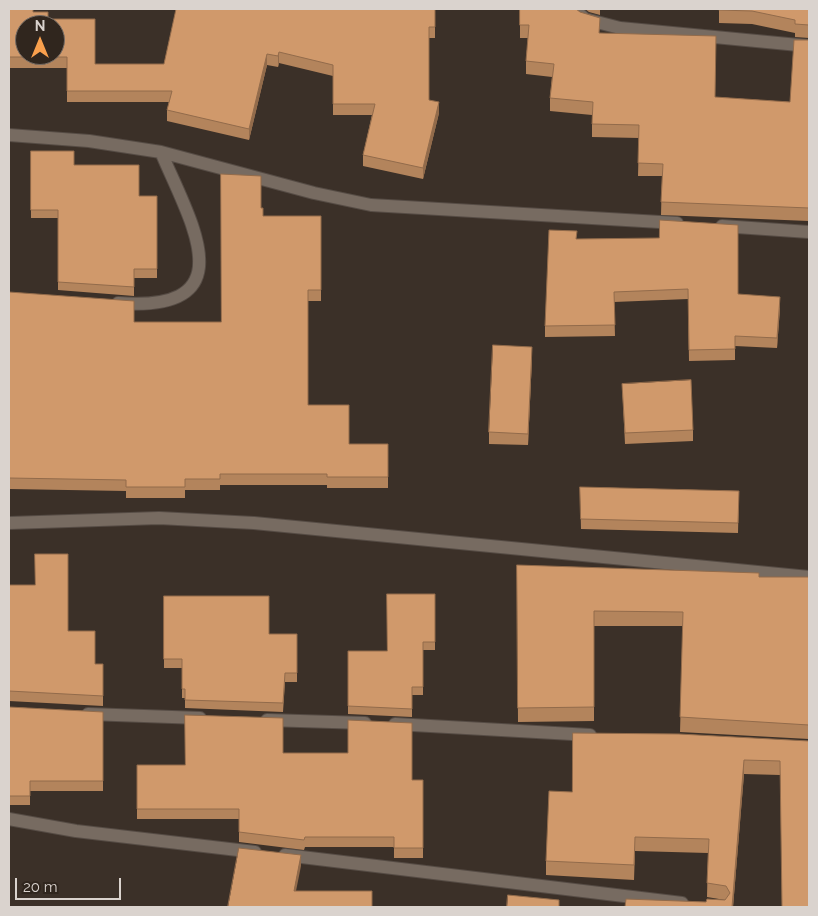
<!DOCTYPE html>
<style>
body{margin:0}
#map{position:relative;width:818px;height:916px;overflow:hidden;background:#3b3028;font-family:Raleway,sans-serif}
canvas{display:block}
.frame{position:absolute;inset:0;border:10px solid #dad3ce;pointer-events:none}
.north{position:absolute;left:15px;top:15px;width:50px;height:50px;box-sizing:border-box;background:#30261e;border:1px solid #746b64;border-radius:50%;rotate:0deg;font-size:14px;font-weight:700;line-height:20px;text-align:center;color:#dad3ce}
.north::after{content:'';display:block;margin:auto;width:18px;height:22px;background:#f9a04d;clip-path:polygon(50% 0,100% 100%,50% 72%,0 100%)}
.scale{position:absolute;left:15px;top:878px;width:106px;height:22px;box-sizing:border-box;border:2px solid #dad3ce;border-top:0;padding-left:6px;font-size:15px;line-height:18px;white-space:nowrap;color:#dad3ce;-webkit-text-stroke:4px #30261e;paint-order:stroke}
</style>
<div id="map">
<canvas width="818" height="916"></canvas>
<div class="frame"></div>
<div class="north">N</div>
<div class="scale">20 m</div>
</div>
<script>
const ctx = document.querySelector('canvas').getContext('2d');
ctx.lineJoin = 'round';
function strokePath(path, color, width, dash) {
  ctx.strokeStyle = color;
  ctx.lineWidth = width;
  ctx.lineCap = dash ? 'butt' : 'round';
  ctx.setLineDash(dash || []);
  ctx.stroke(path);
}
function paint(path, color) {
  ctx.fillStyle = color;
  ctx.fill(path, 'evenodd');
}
const street = new Path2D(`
 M574,9l11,10 35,9 189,18
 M9,135l80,6 72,11 153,41 57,12 306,18
 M722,226l87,6
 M118,303c130,10 72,-82 43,-151
 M9,523l150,-5 95,5 555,54
 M88,714l112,4
 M267,720l98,3
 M395,724l195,11
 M9,819l67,12 179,21
 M285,855l397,48`);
const wall = new Path2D(`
 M9,9l24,3 15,7 47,45h69l12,-54 -1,-1h260v29h-6v62l10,13 -16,66 -60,-13v-11l9,-40h-39v-39l-54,-13 -1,4 -11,-2 -18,75 -82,-19v-11l2,-8h-102v-34h-58z
 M520,9l80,24 115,64 75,5 19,-62v181l-148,-6 1,-39h-24l1,-38 -47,-1v-22l-42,-4v-13l2,-21 -26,-3v-13l2,-23h-8z
 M585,9h15v6l-11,-3z
 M719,9h90v29l-14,-1v-4l-43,-9 -33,-1z
 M31,151l43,14 65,31h18v82h-23v18l-76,-6v-72h-27z
 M261,208l2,8h58v85h-13v104l41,39h39v44h-61v-3h-107v5h-35v8h-59v-7l-117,-2v-197l125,30h87z
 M577,239l161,55 42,14 -3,40 -42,-2v14l-46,1 -1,-62 -74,3 1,34 -70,1v-11z
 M532,358l-4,87 -39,-1v-12z
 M622,384l71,46v11l-68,3z
 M580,487l159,4 -1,42 -157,-4z
 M517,565l242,12h50v162l-129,-7 3,-106h-89v95l-76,1z
 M9,585l59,46 27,33h8v42l-94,-5z
 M435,594v56h-12v45h-11v22l-64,-3v-63h39z
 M164,596l105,38h28v48h-12l-2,30 -98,-4v-10h-3v-30h-18z
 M9,707l94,5v79h-73v14h-21z
 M809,741l-29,34 -36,-1 -11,133h-108l81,-5 19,-2 -18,-3 1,-44 -73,-2 -1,29 -88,-5v-14l26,-69z
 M283,753l129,27h11v78h-29v-11h-89l-1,3 -65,-8v-23h-102v-54h48z`);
const shadedWall = new Path2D(`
 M279,52v11l-1,4v-11z
 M267,54v11l-18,75v-11z
 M439,102v11l-16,66v-11z
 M780,297v11l-3,40v-10z
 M532,347v11l-4,87v-11z
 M744,760v14l-11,133h-1z
 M301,855v11l-7,35v-10z`);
const building = new Path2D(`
 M9,9h24v3h15v7h47v45h69l12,-55h259v18h-6v73l10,2 -16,66 -60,-13 12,-51h-42v-39l-54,-13 -1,4 -11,-2 -18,75 -82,-19 5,-19h-105v-34h-58zM25,25h30v30h-30z
 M520,9h56l4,3 20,6 -1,15 117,3 -1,61 75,5 4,-62h15v168l-148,-6 2,-38 -25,-1 1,-38 -47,-1 1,-22 -43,-4 4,-34 -28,-3 3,-36h-9z
 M719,9h90v16l-14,-1v-4l-43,-9 -33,-1z
 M31,151h43v14h65v31h18v73h-23v18l-76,-5v-72h-27z
 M221,174l40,2v32h2v8h58v74h-13v115h41v39h39v33h-61v-3h-107v5h-35v8h-59v-7l-117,-2v-186l125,9v21h87z
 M660,220l78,5v69l42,3 -3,41 -42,-2v13l-46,1 -1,-61 -74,3 1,33 -70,1 4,-96 28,1 -1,8 83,-1z
 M493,345l39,2 -4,87 -39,-2z
 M691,380l2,50 -68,3 -3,-49z
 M580,487l159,4 -1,32 -157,-4z
 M35,554h33v77h27v33h8v32l-94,-5v-106h26z
 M517,565l242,8v4h50v148l-129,-8 3,-105 -89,-1v96l-76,1z
 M387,594h48v48h-12v45h-11v22l-64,-3v-55h39z
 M164,596h105v38h28v39h-12l-2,30 -98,-3v-11h-3v-30h-18z
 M9,707l94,5v69h-73v15h-21z
 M185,715l98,3v35h65v-33l64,3v57h11v68h-29v-11h-89l-1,3 -65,-8v-23h-102v-44h48z
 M573,733l106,1 130,7v166h-27l-2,-146 -36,-1 -12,147h-107l1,-8 80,3 1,-3 18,1 5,-7 -4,-7 -19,-3 2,-44 -74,-2 -1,28 -88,-4 3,-70 23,1z
 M239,848l62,7 -7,36h78v16h-144z
 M508,895l51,5v7h-52z`);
strokePath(street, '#564c45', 14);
strokePath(street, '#776b61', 12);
paint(wall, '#b3845c');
paint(shadedWall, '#926b4b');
paint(building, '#d0996b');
strokePath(building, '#926b4b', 1);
</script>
